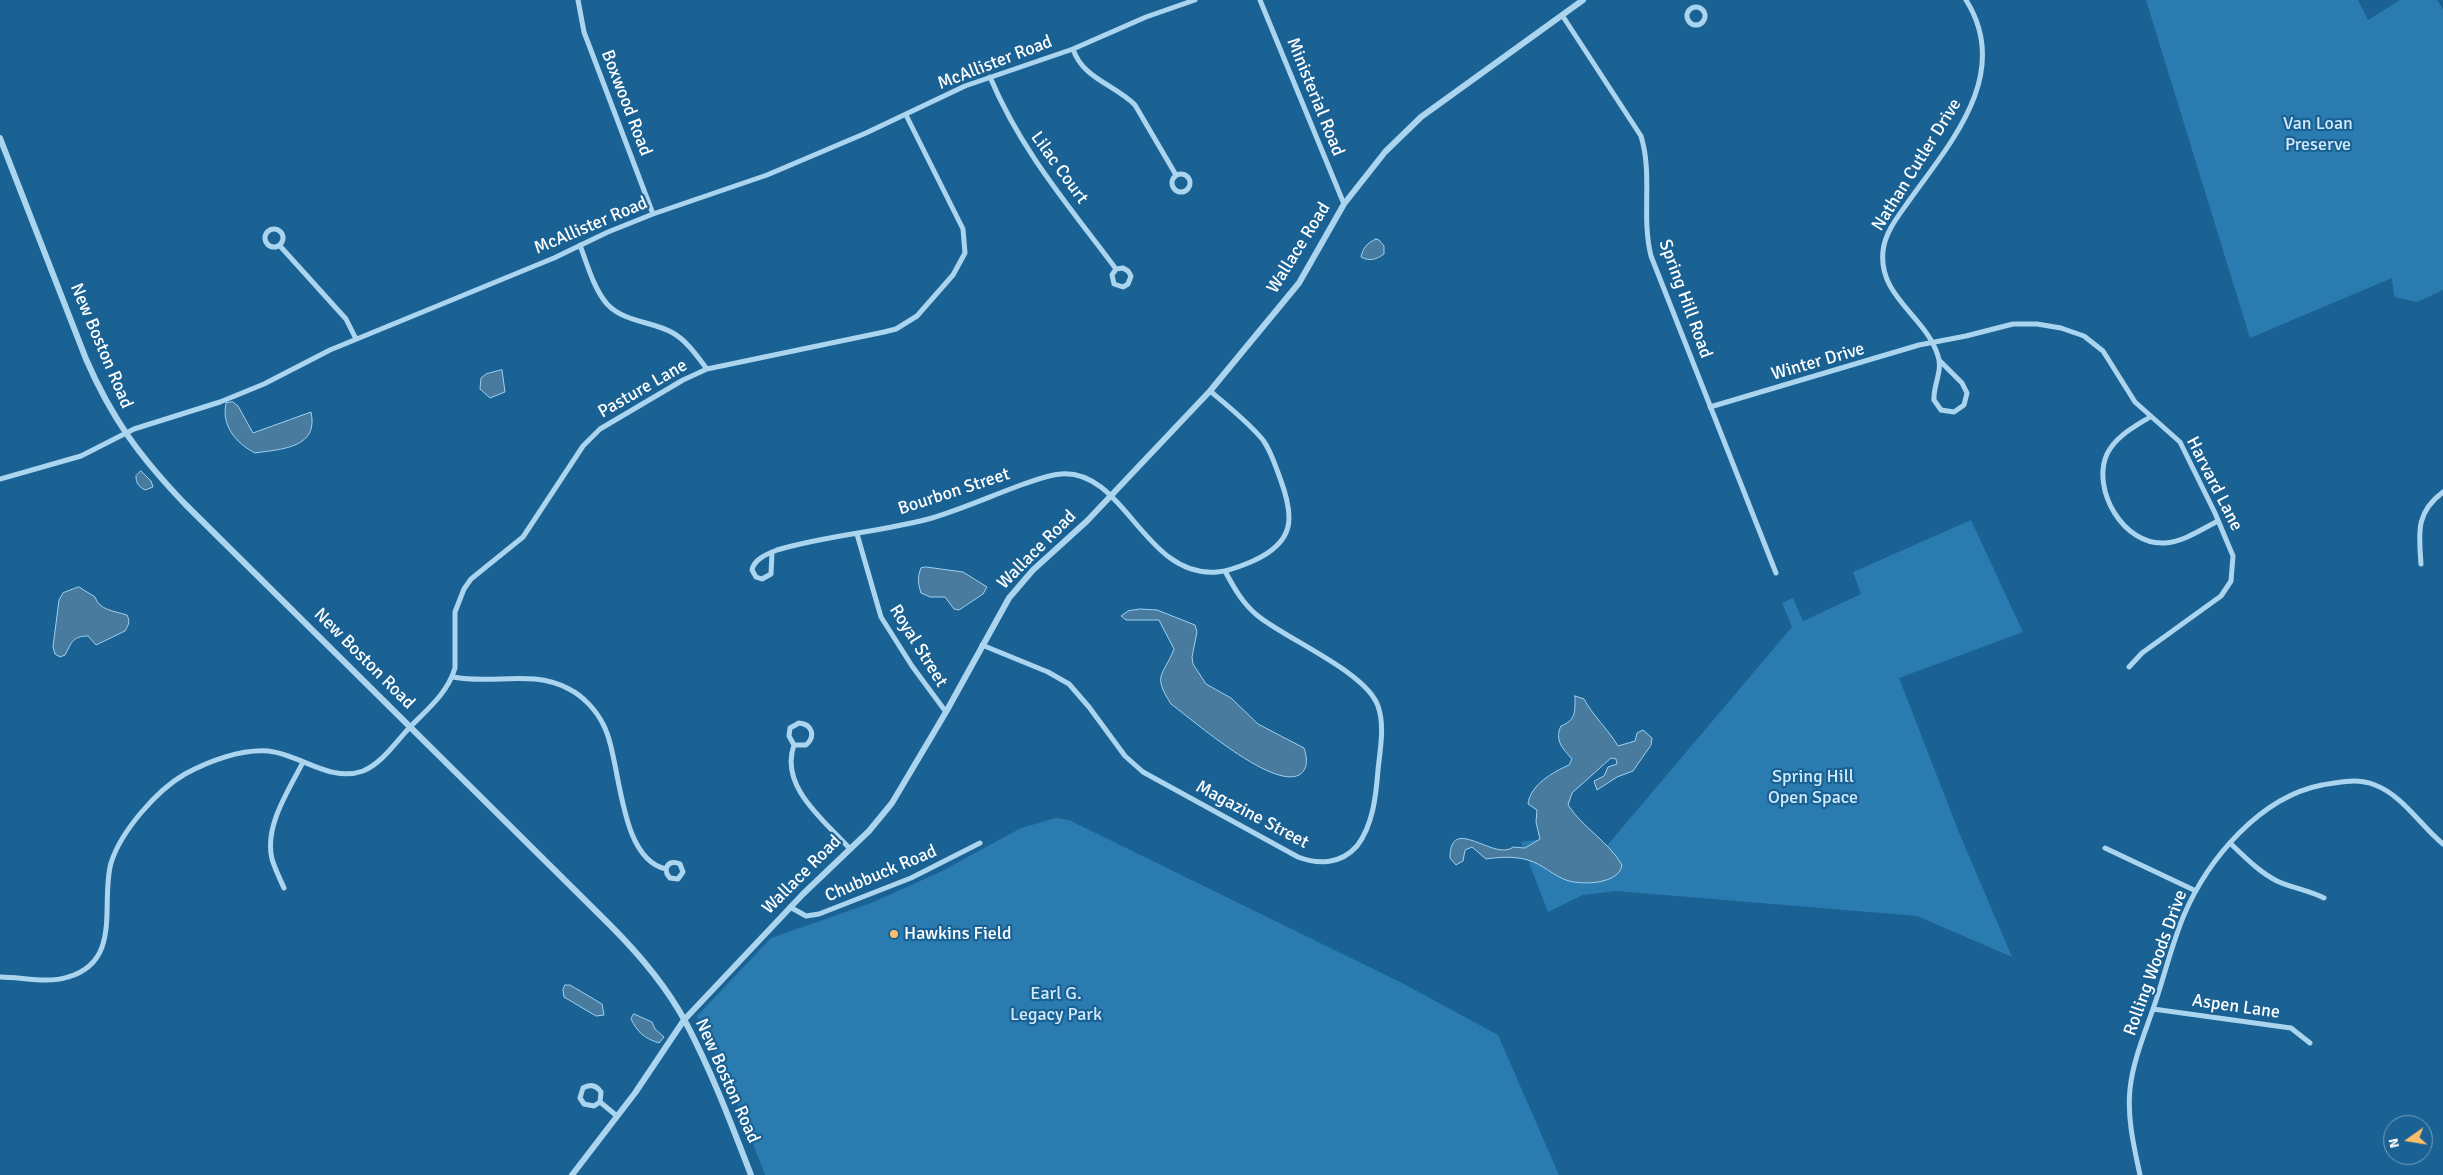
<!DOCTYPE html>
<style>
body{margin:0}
#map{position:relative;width:2443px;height:1175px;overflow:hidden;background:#1a6194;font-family:Signika,sans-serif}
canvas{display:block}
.north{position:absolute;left:2383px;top:1115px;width:50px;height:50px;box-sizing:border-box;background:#1a6194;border:1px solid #76a0bf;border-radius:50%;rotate:257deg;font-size:14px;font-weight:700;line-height:20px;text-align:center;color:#fff}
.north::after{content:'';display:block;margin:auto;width:18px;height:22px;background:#ffbe6a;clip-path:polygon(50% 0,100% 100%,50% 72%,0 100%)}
</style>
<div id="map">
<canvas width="2443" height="1175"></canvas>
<div class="north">N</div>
</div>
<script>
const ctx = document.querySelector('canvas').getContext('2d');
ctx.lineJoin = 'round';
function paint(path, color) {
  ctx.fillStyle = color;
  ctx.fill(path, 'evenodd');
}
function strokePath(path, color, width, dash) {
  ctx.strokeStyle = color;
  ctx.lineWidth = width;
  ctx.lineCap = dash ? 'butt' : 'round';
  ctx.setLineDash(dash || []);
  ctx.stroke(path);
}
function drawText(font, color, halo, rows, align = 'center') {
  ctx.font = font + ' Signika,sans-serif';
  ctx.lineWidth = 4.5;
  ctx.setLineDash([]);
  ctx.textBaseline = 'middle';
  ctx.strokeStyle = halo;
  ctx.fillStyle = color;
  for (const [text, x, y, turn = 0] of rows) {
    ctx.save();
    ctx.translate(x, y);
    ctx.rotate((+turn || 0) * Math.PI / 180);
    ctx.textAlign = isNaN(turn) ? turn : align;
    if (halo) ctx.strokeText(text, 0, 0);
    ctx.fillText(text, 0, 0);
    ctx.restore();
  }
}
const green = new Path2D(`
 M2146,0h212l10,20 32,-20h37l6,9v281l-26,12 -23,-5 -2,-19 -142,60z
 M1971,520l52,112 -124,46 59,152 54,127 -95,-41 -301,-25 -33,4 -35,17 -27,-70 45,-6 33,19 193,-228 -10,-24 11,-5 10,23 58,-27 -8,-22z
 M1056,818l13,2 335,164 94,51 61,140h-794l-37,-95 -31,-64 74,-78 100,-35 69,-31 81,-44z`);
const water = new Path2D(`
 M1376,239l3,1 5,6v8c-7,5 -14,8 -23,3 2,-9 6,-14 15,-18z
 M502,370l3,22 -15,6 -10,-9 1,-11 5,-4z
 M233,402l5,4 15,27 58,-21c8,36 -29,37 -56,41 -19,-10 -34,-27 -29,-50z
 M141,471l10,10 2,6 -8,3c-7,-4 -9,-7 -9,-14z
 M926,567l37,5 24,15 -4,7 -24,16 -5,-1 -9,-12h-15l-9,-4c-3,-10 -4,-15 0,-25z
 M79,587l16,10c4,13 19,14 32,18 3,6 2,10 -2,16l-29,14 -8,-9c-16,0 -17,8 -23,19l-5,2 -5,-3 -2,-7 6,-47 4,-7z
 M1140,609l17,1 38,15 2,7 -5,25 1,7 13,20 25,14 27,26 46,24c3,9 5,21 -5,27 -27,14 -105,-54 -128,-71 -19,-30 -8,-27 3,-55l-13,-25 -2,-4h-33l-5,-4 7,-5z
 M1575,696l9,3c9,17 24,30 34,47l17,-5 2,-8 6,-3 9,8 -1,7 -18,26 -16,6 -20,13 -3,-9 10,-5 4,-9 9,-3 -1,-5 -5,-1 -39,35 -4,12c15,23 41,37 54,60 -3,19 -38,20 -53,16 -15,-4 -26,-17 -41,-21 -15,-4 -27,-3 -42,-1l-14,-12 -7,3 -2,11 -7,4 -6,-7c0,-45 44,4 63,-11l12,1 15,-9 -4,-17 1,-12 -9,-6c2,-19 25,-32 41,-39l3,-6c-9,-10 -18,-19 -11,-33 15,-6 14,-14 14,-30z
 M565,985h5l32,19 2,11 -8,1 -32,-19 -1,-7z
 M634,1014l18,8 3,7 9,8 -5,6c-15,-5 -21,-10 -28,-24z`);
const minor = new Path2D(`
 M578,0l6,32 69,182
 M1260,0l84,204
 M1687 16a9 9 0 1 1 18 0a9 9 0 1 1-18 0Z
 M1562,15l79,121c12,39 0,80 10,120l125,317
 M1073,49c10,30 41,35 62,56l41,70
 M990,77c31,74 79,129 126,192l-4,6 2,9 9,3 5,-3 3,-8 -3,-5 -5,-3 -7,1
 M1172 183a9 9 0 1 1 18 0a9 9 0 1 1-18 0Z
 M265 238a9 9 0 1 1 18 0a9 9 0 1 1-18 0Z
 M580,245c7,19 14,44 27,59 18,19 46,17 66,29 14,8 24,23 34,36
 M280,246l66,73 10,20
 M1940,361l22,22 5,10 -3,12 -10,7 -13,-2 -7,-10c-1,-15 9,-29 4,-44 -12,-40 -60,-59 -55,-105 2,-20 17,-37 28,-53 41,-57 101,-125 55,-198
 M1710,407l209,-62 47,-9 47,-12h24l24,4 23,8 19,15 32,51 45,40 35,71 18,43 -2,25 -10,15 -79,57 -13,14
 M2150,417c-16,10 -34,19 -43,37 -16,36 17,92 58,89 18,-1 37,-14 53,-22
 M0,479l81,-23 53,-27 86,-27 44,-18 66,-34 224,-92 54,-26 45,-18 114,-39 99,-42 99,-47 108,-37 73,-32 49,-17
 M857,534l24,83 31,49 34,46
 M772,552l-1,22 -9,5 -6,-2 -4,-7c2,-11 15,-16 25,-20 50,-15 104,-18 155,-32 30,-9 59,-22 89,-33 12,-4 26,-10 40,-11 64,-5 83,104 156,98 13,-1 24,-6 36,-11 42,-19 42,-43 27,-83 -5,-13 -9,-27 -17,-38 -15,-18 -35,-34 -53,-49
 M2421,564c-2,-31 -6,-51 22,-72
 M982,645l66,27 21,12 20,23 36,49 18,16 155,85c21,8 43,7 59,-11 16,-21 19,-50 21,-76 2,-20 7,-44 0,-64 -12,-34 -90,-66 -120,-90 -15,-12 -24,-28 -33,-45
 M453,677c41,8 78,-8 116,12 14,7 27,21 34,35 19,35 14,134 63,145l1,5 3,4 8,1 5,-7 -3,-8c-6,-3 -12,-2 -14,5
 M794,745l-5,-9 1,-8 9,-5c13,1 17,13 7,22h-12c-15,42 31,76 56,104
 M2231,844c14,13 28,28 46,37 15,7 31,9 47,17
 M2105,848l91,43
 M284,888c-4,-9 -9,-19 -12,-29 -8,-33 17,-69 31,-97
 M790,907l16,9 13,-2 92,-36 69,-35
 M0,977c22,0 47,7 68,0 55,-16 32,-74 43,-114 10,-32 46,-73 74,-89 24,-13 56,-25 83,-23 32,3 62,32 95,20 20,-8 34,-31 49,-46 17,-17 36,-33 43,-57v-56l9,-23 7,-10 52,-42 60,-91 17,-17 83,-49 24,-11 177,-37 12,-3 21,-13 36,-41 12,-22 -2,-24 -57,-114
 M2153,1009l138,19 19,15
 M600,1102l-6,4 -10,-2 -4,-6 3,-10c7,-4 13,-3 18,4l-1,10 17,14
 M2140,1175c-6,-28 -13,-57 -10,-86 3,-28 14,-54 23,-80 11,-31 18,-63 31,-94 24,-56 76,-118 138,-130 18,-3 35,-7 53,0 27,10 46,41 68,59`);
const tertiary = new Path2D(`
 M0,138l86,221c26,60 54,98 99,145l425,421c28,28 56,61 75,96 26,49 46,102 66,154
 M572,1175l63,-82 49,-73 119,-126 66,-63 23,-28 54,-91 63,-114 24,-28 54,-49 123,-130 89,-108 45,-79 41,-52 36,-35 162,-117`);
const markers = [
 [894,934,5,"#ffbe6a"]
];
const streetNames = [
 ["McAllister Road",995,63,-21],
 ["Ministerial Road",1315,97,68],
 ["Boxwood Road",626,103,69],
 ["Nathan Cutler Drive",1917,165,-58],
 ["Lilac Court",1059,168,54],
 ["McAllister Road",591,226,-23],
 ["Wallace Road",1299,248,-58],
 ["Spring Hill Road",1685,299,70],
 ["New Boston Road",101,346,67],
 ["Winter Drive",1818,362,-16],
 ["Pasture Lane",643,389,-30],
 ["Harvard Lane",2214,484,63],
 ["Bourbon Street",954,492,-18],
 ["Wallace Road",1037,550,-45],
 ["Royal Street",918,646,58],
 ["New Boston Road",364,659,45],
 ["Magazine Street",1252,815,28],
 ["Chubbuck Road",881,874,-23],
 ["Wallace Road",802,875,-45],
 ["Rolling Woods Drive",2156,963,-70],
 ["Aspen Lane",2236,1007,8],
 ["New Boston Road",727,1081,66]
];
const parkNames = [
 ["Van Loan",2318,124],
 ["Preserve",2318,145],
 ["Spring Hill",1813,777],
 ["Open Space",1813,798],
 ["Earl G.",1056,994],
 ["Legacy Park",1056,1015]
];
const poiNames = [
 ["Hawkins Field",904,934]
];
paint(green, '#2a7bb0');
paint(water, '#487b9e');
strokePath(water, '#9ed1f2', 1);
strokePath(minor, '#abd4ef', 5);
strokePath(tertiary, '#abd4ef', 6);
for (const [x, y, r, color] of markers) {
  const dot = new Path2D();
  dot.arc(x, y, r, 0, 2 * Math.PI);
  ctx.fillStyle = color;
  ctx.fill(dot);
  strokePath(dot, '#1a6194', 2);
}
drawText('18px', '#fff', '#1a6194', streetNames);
drawText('18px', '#d2ebfb', '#1a6194', parkNames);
drawText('18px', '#fff', '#1a6194', poiNames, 'left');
</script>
